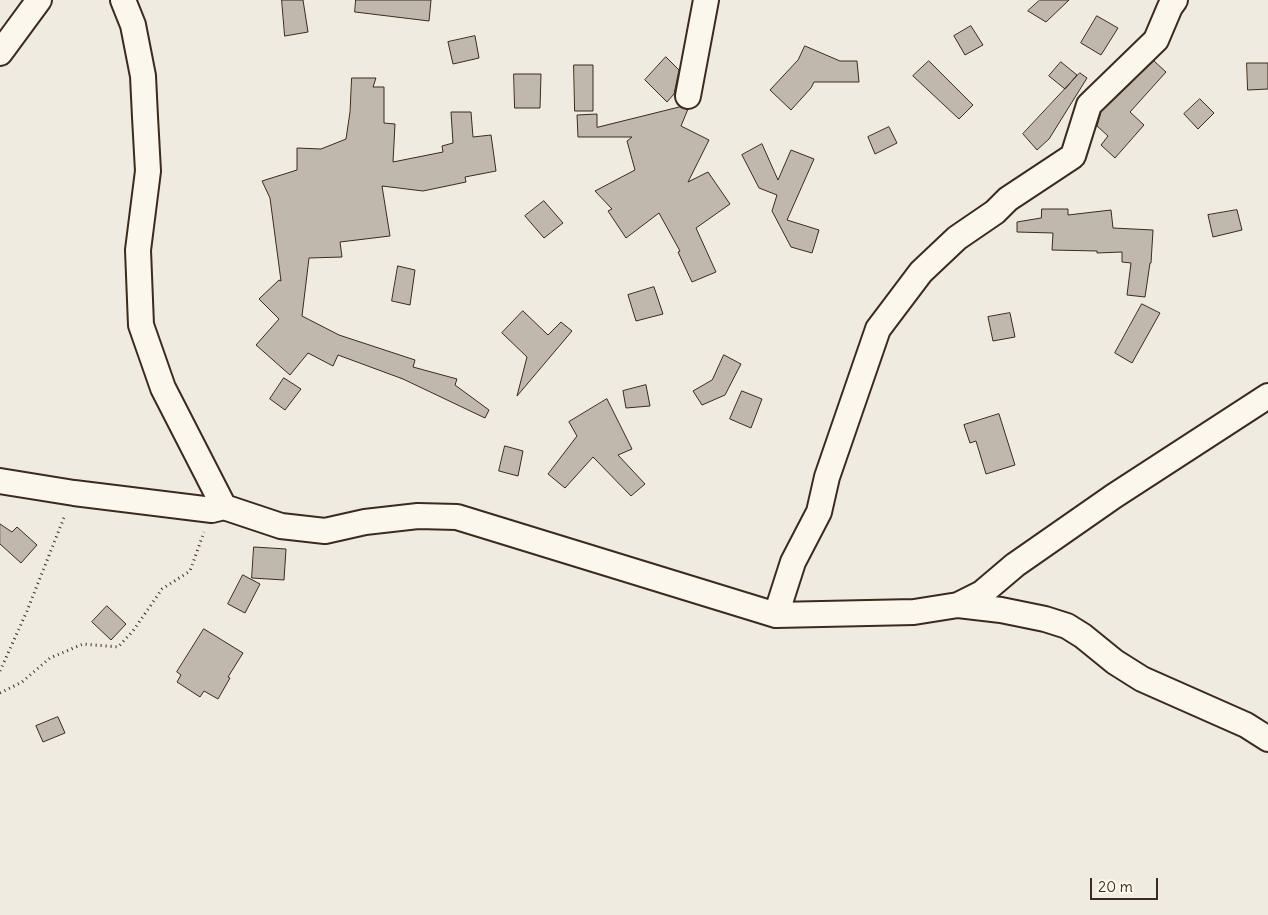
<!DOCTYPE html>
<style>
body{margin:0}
#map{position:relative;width:1268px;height:915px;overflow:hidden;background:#f0ebe0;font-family:Delius,sans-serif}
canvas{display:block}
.scale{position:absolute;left:1090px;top:878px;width:68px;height:22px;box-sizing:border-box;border:2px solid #3b2a1e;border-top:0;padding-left:6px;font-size:15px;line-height:18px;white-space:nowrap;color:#3b2a1e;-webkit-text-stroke:4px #fbf7ec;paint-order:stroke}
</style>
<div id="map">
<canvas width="1268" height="915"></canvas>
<div class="scale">20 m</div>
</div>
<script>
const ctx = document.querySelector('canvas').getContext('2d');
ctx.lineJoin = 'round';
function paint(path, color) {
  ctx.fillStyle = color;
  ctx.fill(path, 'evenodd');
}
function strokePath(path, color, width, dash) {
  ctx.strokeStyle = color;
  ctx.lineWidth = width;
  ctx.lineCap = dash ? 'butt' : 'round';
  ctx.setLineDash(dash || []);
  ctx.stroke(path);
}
const building = new Path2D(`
 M282,0h21l5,32 -23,4z
 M356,0h75l-2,21 -74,-9z
 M1040,0h29l-23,22 -18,-11z
 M1097,16l21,12 -17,27 -20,-12z
 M971,26l12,19 -18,10 -11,-19z
 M475,36l4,22 -26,6 -5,-22z
 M805,46l35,15h17l2,21h-45l-3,6 -20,22 -21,-20 28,-30z
 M666,57l13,13 -5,24 -7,8 -22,-22z
 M929,61l44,44 -14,14 -46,-43z
 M1154,61l12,11 -36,40 14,13 -29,33 -14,-13 7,-9 -11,-10 4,-14z
 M1061,62l16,13 -12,14 -16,-13z
 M1247,63h21v26l-20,1z
 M574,65h19v46h-18z
 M1080,73l7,5 -38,61 -12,11 -14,-16z
 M514,74h27l-1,34h-25z
 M352,78h24l-3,9h11v36l11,1 -2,38 50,-10 -1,-6 11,-3 -2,-31h20l2,25 18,-2 5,36 -31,6 1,5 -43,9 -41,-5 8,50 -50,6 2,15 -33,1 -7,58 37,19 76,25 -2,7 44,12 -2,6 34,25 -4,8 -82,-39 -65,-24 -5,11 -25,-13 -18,22 -34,-30 23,-26 -20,-20 20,-19 2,1 -11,-83 -8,-17 35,-11v-22l24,1 25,-10 4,-27z
 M1200,99l14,14 -16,16 -14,-15z
 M680,107l8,2 -7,17 28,14 -21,42 20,-10 22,32 -34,24 20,44 -24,10 -14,-30 2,-1 -21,-38 -33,25 -18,-27 4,-2 -17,-18 40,-21 -8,-29 5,-4h-54l-1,-22 20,-1v13z
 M889,127l8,16 -22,11 -7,-17z
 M762,144l16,36 13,-30 23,9 -27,61 32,10 -7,23 -21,-6 -19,-36 5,-16 -18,-7 -17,-33z
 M544,201l19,22 -19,15 -19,-22z
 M1042,209h26v6l43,-5 2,18 40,2 -2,33h-1l-5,34 -18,-2 4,-32 -9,-1v-10l-25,1v-2l-45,-1 1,-17 -36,-1v-10l24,-4z
 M1237,210l5,20 -29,7 -5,-22z
 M398,266l17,4 -5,35 -18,-4z
 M654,287l9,27 -27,7 -8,-26z
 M1142,304l18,9 -28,50 -17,-10z
 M523,311l25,24 13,-13 11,9 -55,65 10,-39 -25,-24z
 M1010,313l5,24 -22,4 -5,-24z
 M724,355l17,9 -16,31 -23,10 -9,-14 19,-11z
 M284,378l17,11 -16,21 -15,-11z
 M646,385l4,21 -24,2 -3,-17z
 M742,391l20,8 -11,29 -21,-9z
 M607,399l25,50 -14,6 27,29 -14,12 -38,-39 -28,31 -17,-14 29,-38 -8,-14z
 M999,414l16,51 -29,9 -10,-33 -6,2 -6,-18z
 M505,446l18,5 -5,25 -19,-5z
 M0,524l12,8 5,-5 20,18 -16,18 -21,-19z
 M254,547l32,2 -2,31 -32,-2z
 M243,575l17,9 -15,29 -17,-9z
 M107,606l19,18 -15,16 -19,-18z
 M204,629l39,24 -15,24 2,1 -12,21 -14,-8 -4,6 -23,-15 4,-7 -4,-3z
 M58,717l7,16 -22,9 -7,-16z`);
const path = new Path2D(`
 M0,671l27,-60 38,-96
 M0,693l22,-11 28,-24 33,-14 35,3 15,-16 29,-42 28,-18 14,-39`);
const minor = new Path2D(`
 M123,0l10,25 10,51 2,41 3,54 -10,79 3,75 22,63 61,119
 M0,53l39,-53
 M688,96l18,-96
 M0,481l74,12 138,17 12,-3 57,19 44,5 40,-9 53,-6 39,1 319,98 138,-3 44,-7 24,-12 33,-28 99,-69 154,-100
 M958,605l43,5 44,9 22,7 16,10 32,26 27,17 104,46 22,14
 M776,615l17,-53 26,-50 8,-35 51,-148 43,-57 36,-34 38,-26 13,-13 65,-43 16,-51 67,-65 14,-33 5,-7`);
paint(building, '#c0b8ad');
strokePath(building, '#3b2a1e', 1);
strokePath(minor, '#3b2a1e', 28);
strokePath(path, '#3b2a1e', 3, [1, 4]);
strokePath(minor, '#fbf7ec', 24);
</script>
